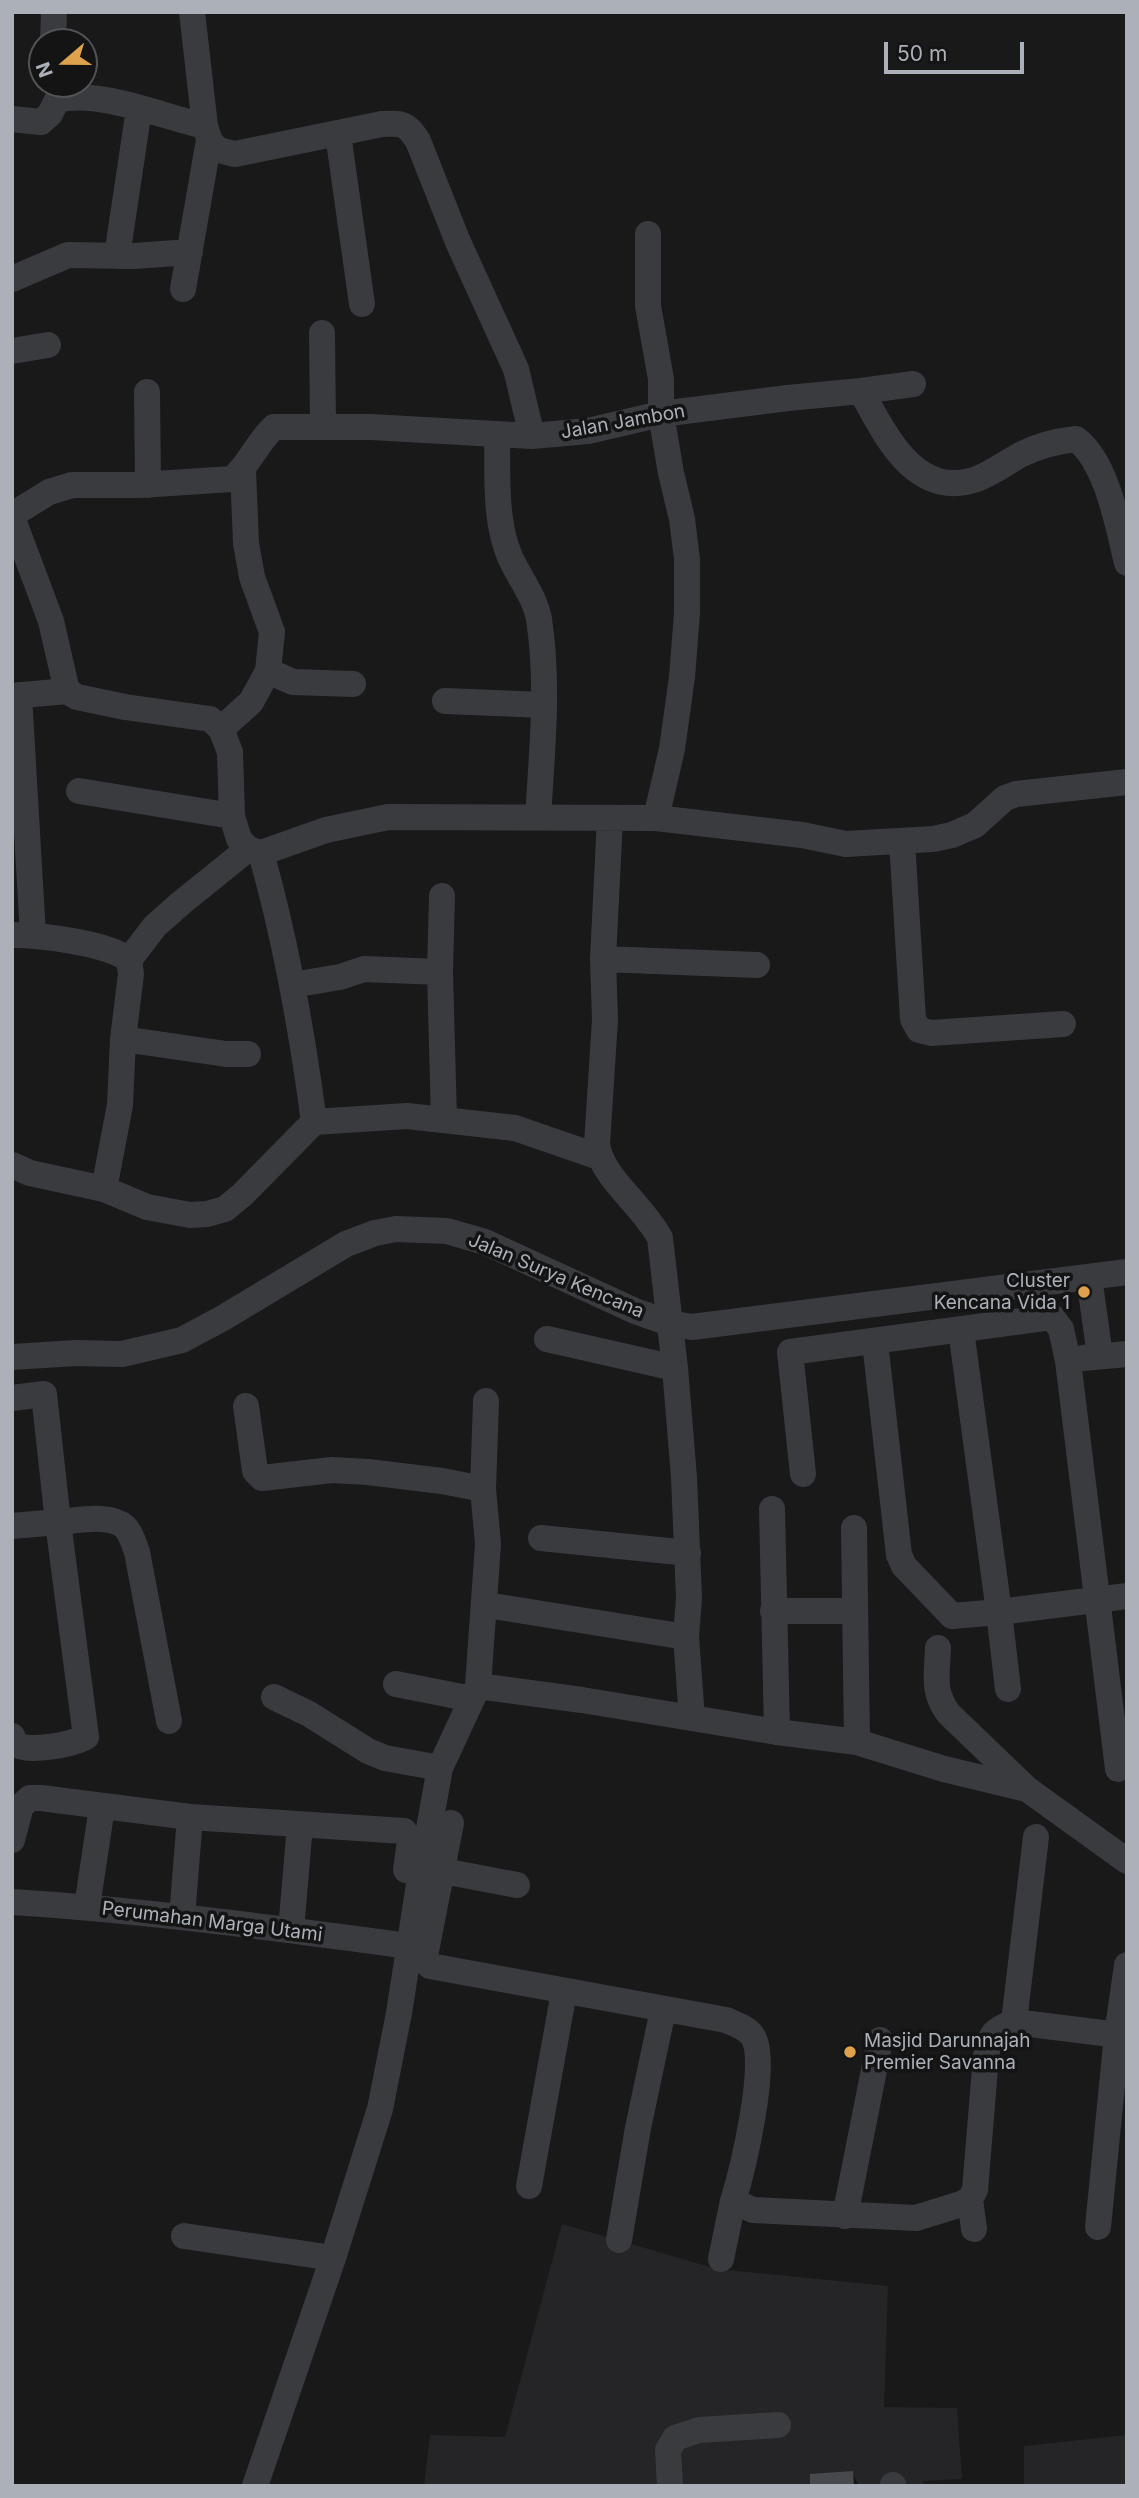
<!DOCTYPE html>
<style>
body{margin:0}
#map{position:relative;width:1139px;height:2498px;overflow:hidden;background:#19191a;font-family:Inter,sans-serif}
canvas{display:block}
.frame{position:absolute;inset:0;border:14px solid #acb1b9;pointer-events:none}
.north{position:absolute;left:28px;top:28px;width:70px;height:70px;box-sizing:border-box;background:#141415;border:2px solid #515357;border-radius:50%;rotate:250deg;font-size:19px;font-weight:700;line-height:28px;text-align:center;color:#acb1b9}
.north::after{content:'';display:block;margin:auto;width:24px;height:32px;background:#dea14c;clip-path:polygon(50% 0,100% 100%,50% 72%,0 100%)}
.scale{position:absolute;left:884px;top:42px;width:140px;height:32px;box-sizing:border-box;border:4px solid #acb1b9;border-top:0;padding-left:9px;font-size:21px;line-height:24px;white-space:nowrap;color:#acb1b9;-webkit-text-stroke:5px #141415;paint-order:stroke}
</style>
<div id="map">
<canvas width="1139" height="2498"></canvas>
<div class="frame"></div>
<div class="north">N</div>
<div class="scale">50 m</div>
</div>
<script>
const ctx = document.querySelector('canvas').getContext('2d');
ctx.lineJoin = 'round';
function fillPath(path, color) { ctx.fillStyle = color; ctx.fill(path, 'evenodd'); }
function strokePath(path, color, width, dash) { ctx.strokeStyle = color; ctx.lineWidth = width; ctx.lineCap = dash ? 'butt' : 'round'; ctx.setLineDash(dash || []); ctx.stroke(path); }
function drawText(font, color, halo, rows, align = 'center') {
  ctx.font = font + ' Inter,sans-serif'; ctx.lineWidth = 7; ctx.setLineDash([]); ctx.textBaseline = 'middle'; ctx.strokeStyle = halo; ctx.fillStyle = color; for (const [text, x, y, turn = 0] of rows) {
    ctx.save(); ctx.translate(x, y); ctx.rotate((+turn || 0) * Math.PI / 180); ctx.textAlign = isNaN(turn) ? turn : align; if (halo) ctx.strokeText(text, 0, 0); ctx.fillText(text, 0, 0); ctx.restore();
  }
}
const built = new Path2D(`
 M562,2224L717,2269L888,2286L884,2407L957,2408L962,2479L923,2481V2486H424L430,2435L505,2437Z
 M1127,2435V2486H1024V2446Z`);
const shadow = new Path2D(`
 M852,2473L859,2486H819Z`);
const building = new Path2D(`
 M853,2471L854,2486H810V2474Z`);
const minor = new Path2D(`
 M192,12L205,126C211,148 215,150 235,154L382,124C403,123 406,123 418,141L458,242L516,369L532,436
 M53,42L54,12
 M12,119L41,122L50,114L57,100C99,89 163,117 205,126
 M338,134L362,304
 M648,234V306L661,379V414L671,473L682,519L687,559V613L682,677L672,749L656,818
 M117,256L139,109
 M12,279L68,255L134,256L190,252
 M183,289L209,140
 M322,333L323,427
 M12,351L48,345
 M861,391L913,384
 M147,392L148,485
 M497,435C498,474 494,520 510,557C519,577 535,597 539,619C549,685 542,751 538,817
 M12,515L49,492L72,485H140L232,479C250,464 257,442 274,427H371L532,436L588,431L661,414L788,398L861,391C886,436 915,500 977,479C992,473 1006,463 1020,455C1037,446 1058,441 1076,439C1107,462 1118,526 1127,563
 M12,517L51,621L67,691L77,697L125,707L210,719L221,729L230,752L232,816L239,839L248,849L261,853L326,830L388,817L656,818L802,835L846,844L933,839L952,835L975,825L1005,798L1016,794L1127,782
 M268,671L293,682L353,684
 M19,695L33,935
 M12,696L67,691
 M445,701L544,705
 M221,729L251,702L268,671L272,632L252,577L246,543L243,470
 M79,791L232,816
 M610,819L603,959L605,1020L597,1144C601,1177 643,1205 660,1238L675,1368L684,1477L689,1598L686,1637L692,1718
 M902,841L913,1019L919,1030L931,1033L1063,1024
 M261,853C286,941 302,1031 314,1122
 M442,896L440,972L444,1120
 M12,935C40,935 108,943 129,960L131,974L123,1039L120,1105L104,1189
 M603,959L757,965
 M129,960L155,926L181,903L248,849
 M292,985L340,977L364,969L440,972
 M123,1039L226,1054H248
 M12,1165L30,1173L104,1189L147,1207L190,1215L207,1214L225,1209L242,1195L314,1122L407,1116L515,1128L599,1157
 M1089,1277L1100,1356
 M961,1330L999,1612L1127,1596
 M547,1339L675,1368
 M875,1342L899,1555L904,1566L952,1616L999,1612L1008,1689
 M12,1357L76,1353L122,1354L182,1340L223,1318L346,1244L375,1233L396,1229L447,1231L485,1242L635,1311L669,1323L692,1327L1127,1272
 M1083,1358L1127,1354
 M12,1398L44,1394L58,1522L12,1526
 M246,1406L255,1471L262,1478L332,1470L368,1472L442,1481L483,1489
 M803,1474L790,1352L1052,1317L1061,1329L1068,1361L1118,1769
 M772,1509L777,1732
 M854,1528L857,1742
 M541,1538L688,1553
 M499,1607L686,1637
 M773,1611H855
 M938,1648C937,1675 932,1692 949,1714L1026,1788
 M396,1684L472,1699
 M478,1686L582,1700L777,1732L857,1742L944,1769L1027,1789L1127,1861
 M274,1697L309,1714L368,1751L385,1758L440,1768
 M12,1736L16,1745C31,1752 71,1745 86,1737L58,1522C76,1521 110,1513 125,1527C131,1533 134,1544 137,1552L169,1721
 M451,1823L425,1956L426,1962L430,1966L726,2020C735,2024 748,2028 753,2037C769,2062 742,2172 733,2201L753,2210L916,2218L961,2204L970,2199L975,2190L986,2056C990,2034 993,2030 1014,2022L1127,2036
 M12,1840L21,1806L30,1798H41L190,1817L404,1831L410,1841L406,1870
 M443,1871L517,1885
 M12,1902C140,1910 267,1927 394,1944L410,1948
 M87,1907L102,1807
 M182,1917L190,1817
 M291,1930L300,1825
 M1014,2022L1036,1837
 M529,2186L564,1992
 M970,2199L974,2229
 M845,2216L880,2040
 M1098,2227L1117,2035L1127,1965
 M184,2236L333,2258
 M619,2240L638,2128L663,2010
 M721,2259L733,2201
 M255,2486L333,2258L380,2109L399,2013L420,1878L440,1768L478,1686L488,1544L483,1489L486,1401
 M670,2486L668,2450L675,2438L699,2430L778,2425
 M893,2486V2485`);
const markers = [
 [1084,1292,7,"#dea14c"],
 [850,2052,7,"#dea14c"]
];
const streetNames = [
 ["Jalan Jambon",623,422,-10],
 ["Jalan Surya Kencana",556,1276,23],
 ["Perumahan Marga Utami",212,1922,7]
];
const poiNames = [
 ["Cluster",1070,1281],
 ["Kencana Vida 1",1070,1303],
 ["Masjid Darunnajah",864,2041,"left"],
 ["Premier Savanna",864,2063,"left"]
];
fillPath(built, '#252527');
fillPath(shadow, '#0007');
fillPath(building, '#48494d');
strokePath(minor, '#3a3b3f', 26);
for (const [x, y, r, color] of markers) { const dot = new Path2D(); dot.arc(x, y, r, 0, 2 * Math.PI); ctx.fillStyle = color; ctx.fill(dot); strokePath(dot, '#141415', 2.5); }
drawText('19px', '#acb1b9', '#141415', streetNames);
drawText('19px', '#acb1b9', '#141415', poiNames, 'right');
</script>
